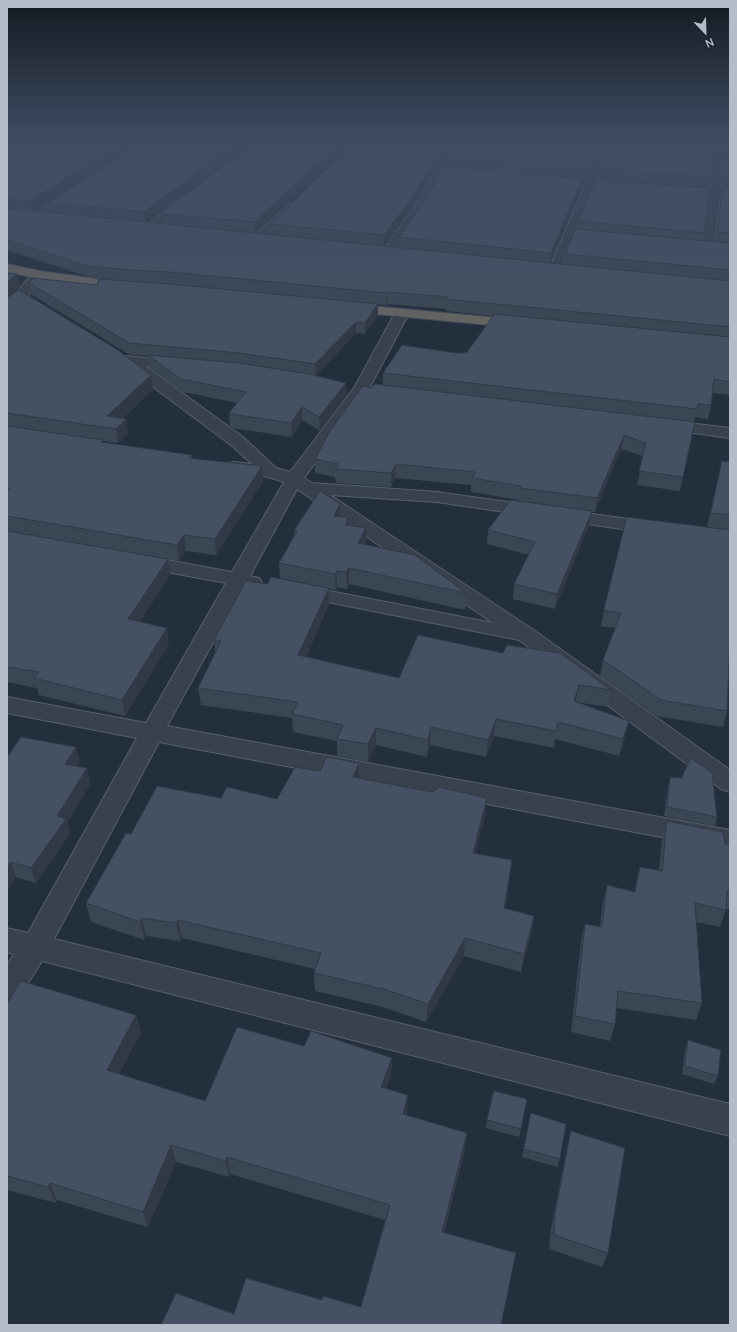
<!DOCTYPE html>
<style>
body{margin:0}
#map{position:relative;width:737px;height:1332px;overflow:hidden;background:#242f3e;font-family:Manrope,sans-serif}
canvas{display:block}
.frame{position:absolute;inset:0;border:8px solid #b4bcc9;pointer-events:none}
.north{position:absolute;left:685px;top:12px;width:40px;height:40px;-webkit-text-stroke:3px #1d2633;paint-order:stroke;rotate:157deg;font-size:11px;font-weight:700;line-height:16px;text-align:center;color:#b4bcc9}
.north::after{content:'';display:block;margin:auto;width:14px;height:18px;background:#b4bcc9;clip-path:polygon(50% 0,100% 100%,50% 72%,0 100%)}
</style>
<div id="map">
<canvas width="737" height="1332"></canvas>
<div class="frame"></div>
<div class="north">N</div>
</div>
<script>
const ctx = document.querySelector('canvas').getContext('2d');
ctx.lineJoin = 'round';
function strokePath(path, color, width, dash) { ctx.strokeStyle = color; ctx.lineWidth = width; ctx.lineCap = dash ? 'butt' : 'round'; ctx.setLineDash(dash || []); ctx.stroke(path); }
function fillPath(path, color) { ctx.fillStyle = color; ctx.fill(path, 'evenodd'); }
const minor = new Path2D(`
 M452,143H462L423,210L392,255H384L382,252L412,210Z
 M597,143H607L596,181L623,183L628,186L623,189L594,187L576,232L603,234L607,235L609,238L607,241L603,242L573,239L561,270L559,273H551L549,270L584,186L552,183L547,180L552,177L586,180Z
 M714,143H724L721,190L730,191V197L720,196L714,248L712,251H704L702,248L709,196L680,193L675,190L680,187L710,189Z
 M75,188L80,191L79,193L39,219H31L29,217L71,189Z
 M186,196L190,197L191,199L190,201L153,230H145L143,228L145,226L182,197Z
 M293,203L297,204L299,206L263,242H255L253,239L255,236L289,204Z
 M40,271L44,272L46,275L33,289L27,298L12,308L7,309V299C11,297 15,294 18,291C24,284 30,274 40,271Z
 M402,309L407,310L409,313L369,389L304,478L312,483L437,492L663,524L665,528L663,532L656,534L437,502L330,495L535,631L730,770V792L721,789L519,640L292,595L289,591L292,587L299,585L493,623L297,489L250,576L259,578L262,582L259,586L252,588L244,586L167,726L730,830V850L159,742L54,939L730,1104V1136L42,961L18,999L7,1003V965L14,954L7,952V928L28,933L137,738L7,713V697L146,723L226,583L140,567L133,565L130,561L133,557L140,555L232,572L284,482L268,477L228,471L225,467L228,463L234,462L252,464L231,445L121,363L119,360L121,357L126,356L183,362L185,365L183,368L178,369L145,366L243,437L276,468L290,472L354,388L395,313L397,310Z
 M663,420L730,428V438L657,428L655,425L657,422Z`);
const trunk = new Path2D(`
 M7,264L40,271L126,283L131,284L132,287L131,290L126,291L40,279L7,272Z
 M350,304L520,320L525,321L527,324L525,327L520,328L345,311L343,308L345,305Z`);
const wall = new Path2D(`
 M7,143H139L34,211L50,212L48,203L250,143L146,222L163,224L161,214L349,143L256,233L271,235V224L411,209L384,246L399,248V237L449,168V158L596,143L585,178H582L581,187L550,263L565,265L566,254L578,230L579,221L704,233L702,241L716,242L721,198L723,189L724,143H730V395L713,393L711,405L708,419L695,417L680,491L637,485L643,456L621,449L595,512H592L589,525L555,609L513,599L514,584L529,555L487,544L488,530L518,501L519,500L471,492V485L395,478L391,487L336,483L335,477L315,473V459L371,388L383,385V373L457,353H466L494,316L446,311V309L387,304L386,305L378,304V315L365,334L356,333L316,376L347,395L320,431L302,420L292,437L232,428L230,426L229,413L237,403L183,392L149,368L148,356L130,355L31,294L29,283L97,285L108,279L90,277L7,250Z
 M606,143H715H714L711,177L709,187L598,180L599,169Z
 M7,273L20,287L8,296L151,375L153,389L122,419H126L128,434L118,443L103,441L104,443L192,455V458L263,481L216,555L186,551L179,561L168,559L170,575L140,621L169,644L125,716L39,695L37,688L7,682Z
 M722,461L730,462V636L727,711L723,727L657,716L600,676L603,660L615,628L601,626L604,610L707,527Z
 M340,504V517L348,518V525L366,528V544L466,593L465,610L349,584L347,589L337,587L336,590L329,589V604L306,657L399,678L418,635L611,690L608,707L576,702L625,738L619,756L555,739L554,748L494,736L486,757L430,745L427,757L376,745L368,762L337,756V741L293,732L292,718L201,705L198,688L215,652L214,640L267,584L280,578L279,563L294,537V531Z
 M76,747L80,762L77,766L87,768L90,784L67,823L70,834L36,883L16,877L7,890V758Z
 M359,763V778L485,816L475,853L510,878L505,908L534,916L531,934L521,972L464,956L426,1022L383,1007L315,991L314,973L315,969L182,938L180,941L146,936L144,940L91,922L86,903L131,834L221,798L277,799L320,771Z
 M670,777L681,778L717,817L715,826L664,816L668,786Z
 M667,821L725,844L730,845V910L726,909L720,927L696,922L702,1003L696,1020L616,1008L615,1024L610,1041L571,1032L581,941L585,924L600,927L603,902L607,885L634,892L640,867L659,871L662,839Z
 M7,1004L136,1015L141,1032L119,1074L205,1101L304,1046L392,1058L391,1075L386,1089L407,1112V1115L465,1150L444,1233L501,1325L234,1314L322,1300L361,1307L385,1220L230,1174L229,1177L176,1162L148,1227L57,1200L56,1203L7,1190Z
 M688,1040L718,1076L714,1084L682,1074L685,1049Z
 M527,1099L519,1137L486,1128L487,1120Z
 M531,1113L560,1159L557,1167L522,1157Z
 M571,1131L608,1253L602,1267L549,1249L551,1229L567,1147Z`);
const shadedWall = new Path2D(`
 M123,143H139L33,211L30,201Z
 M237,143H250L146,222L144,212Z
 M339,143H349L255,233V222Z
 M447,143H452L411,209L384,246V235Z
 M594,143H596L585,178L586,168Z
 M582,178L581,187L550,263L551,253Z
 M17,274L20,287L7,298V282Z
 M387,292V304L386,305V293Z
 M378,304V315L365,334V323Z
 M356,322V333L316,376L315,364Z
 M151,375L153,389L112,428L107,416Z
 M346,383L347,395L320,431L319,417Z
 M302,407V420L292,437L291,423Z
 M126,419L128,434L118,443L116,429Z
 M624,435L621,449L595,512L597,498Z
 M396,464L395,478L391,487V473Z
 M262,466L263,481L216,555L215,539Z
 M340,504V521L334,516Z
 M592,511L589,525L555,609L557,594Z
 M348,518L349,534L346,525Z
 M366,528V545L358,543Z
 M184,535L186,551L179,561L177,545Z
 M168,559L170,575L131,635L128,619Z
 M349,568V584L347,589L346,572Z
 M337,571V587L336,590L335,574Z
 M329,588V604L299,672L298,655Z
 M167,628L169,644L125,716L122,700Z
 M579,685L576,702L574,701Z
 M496,719L494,736L486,757L488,740Z
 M629,721L625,738L619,756L623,739Z
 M431,727L430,745L427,757L428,740Z
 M376,728V745L368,762V744Z
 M76,747L80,762L69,779L65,764Z
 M359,763V781L353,777Z
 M87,768L90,784L67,823L70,834L36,883L31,868L57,816Z
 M487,798L485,816L471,871L473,853Z
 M512,860L510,878L501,926Z
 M11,862L16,877L7,890V867Z
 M534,916L531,934L521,972L524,954Z
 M142,918L146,936L144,940L140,922Z
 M178,920L182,938L180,941L176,923Z
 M465,938L464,956L426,1022L428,1004Z
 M136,1015L141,1032L112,1087L107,1070Z
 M392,1058L391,1075L381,1104V1087Z
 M408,1095L407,1112L402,1130L403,1114Z
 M467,1133L465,1150L440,1247L442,1232Z
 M171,1145L176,1162L148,1227L143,1212Z
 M227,1157L230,1174L229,1177L226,1161Z
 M50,1183L57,1200L56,1203L48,1187Z`);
const building = new Path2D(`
 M7,143H123L30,201L7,199Z
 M140,143H237L144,212L48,203Z
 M253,143H339L255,222L161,214Z
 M353,143H447L411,199L384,235L271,224Z
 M458,143H594L586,168L449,158Z
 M606,143H714L711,177L599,169Z
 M726,143H730V179L725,178Z
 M444,167L582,178L551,253L399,237L425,201Z
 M596,180L709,188L704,233L579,221Z
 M723,187L730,188V233L718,232Z
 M7,208L730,281V327L446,299L448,297L387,292L386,293L170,272L128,270L88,266L7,240Z
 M575,229L730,243V270L566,254Z
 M7,273L17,274L7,282Z
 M34,278L97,285L99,279L170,284L378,304L365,323L356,322L315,364L239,353L129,343L29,283Z
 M19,290L118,350L151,375L107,416L126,419L116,429L7,413V297L10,296Z
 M495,314L730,337V382L714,379L711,405L698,404L697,409L383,373L402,345L457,353H466Z
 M148,355L239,363L309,374L346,383L319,417L302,407L291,423L231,414L229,413L246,392L181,379Z
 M375,384L695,422L683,477L639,471L646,443L624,435L597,498L520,488L521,486L472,478L475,472L396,464L391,473L335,469L339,464L315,459L331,429L363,386L371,388Z
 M7,426L103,440L101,442L192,455L189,458L262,466L215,539L184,535L177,545L7,516V491L9,488H7Z
 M722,461L730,462V515L711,513Z
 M320,491L340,504L334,516L348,518L346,525L366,528L358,543L415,555L466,593L349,568L346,572L337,571L335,574L279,563L297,531H294Z
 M511,500L592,511L557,594L514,584L535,542L488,530Z
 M627,517L730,530V636L727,711L661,700L603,660L621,613L604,610Z
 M7,531L168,559L128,619L167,628L122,700L34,678L39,672L7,667Z
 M271,577L329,588L298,655L399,678L418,635L503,653L507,645L560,653L611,690L579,685L574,701L629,721L623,739L558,722L556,731L496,719L488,740L431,727L428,740L376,728L368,744L337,739L343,725L292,714L298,702L198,688L221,641L214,640L246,581L267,584Z
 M21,737L76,747L65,764L87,768L57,816L66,819L31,868L11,862L7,867V758Z
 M327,757L359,763L353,777L432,792L439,787L487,798L473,853L512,860L504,908L534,916L524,954L465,938L428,1004L383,989L314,973L321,953L178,920L176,923L142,918L140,922L86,903L126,833L131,834L157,786L221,798L227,787L277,799L295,767L320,771Z
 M691,758L712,773L717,817L667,807L670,777L681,778Z
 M667,821L723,832L725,844L730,845V891H727L726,910L695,903L702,1003L618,991L615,1024L575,1016L585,924L602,927L607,885L635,892L640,867L662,871Z
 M21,981L136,1015L107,1070L205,1101L237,1027L304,1046L311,1031L392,1058L381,1087L408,1095L403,1114L467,1133L442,1232L516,1253L501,1325H161L176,1293L234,1314L246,1278L322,1300L323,1296L361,1307L390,1205L227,1157L226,1161L171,1145L143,1212L50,1183L48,1187L7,1176V1004Z
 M688,1040L721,1050L718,1076L685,1066Z
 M494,1091L527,1099L521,1129L487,1120Z
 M531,1113L566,1124L560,1159L524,1149Z
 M571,1131L625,1148L608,1253L554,1235L555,1214Z`);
strokePath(minor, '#565f6c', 2);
strokePath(trunk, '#434c59', 2);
fillPath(minor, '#38414e');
fillPath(trunk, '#656462');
fillPath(wall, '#3b4654');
fillPath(shadedWall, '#303945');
fillPath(building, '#455162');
strokePath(building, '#303945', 1);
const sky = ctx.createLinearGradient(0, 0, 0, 329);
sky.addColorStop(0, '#141a22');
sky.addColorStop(0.43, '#3f4d63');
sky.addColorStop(1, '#3f4d6300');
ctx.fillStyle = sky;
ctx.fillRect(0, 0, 737, 329);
</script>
